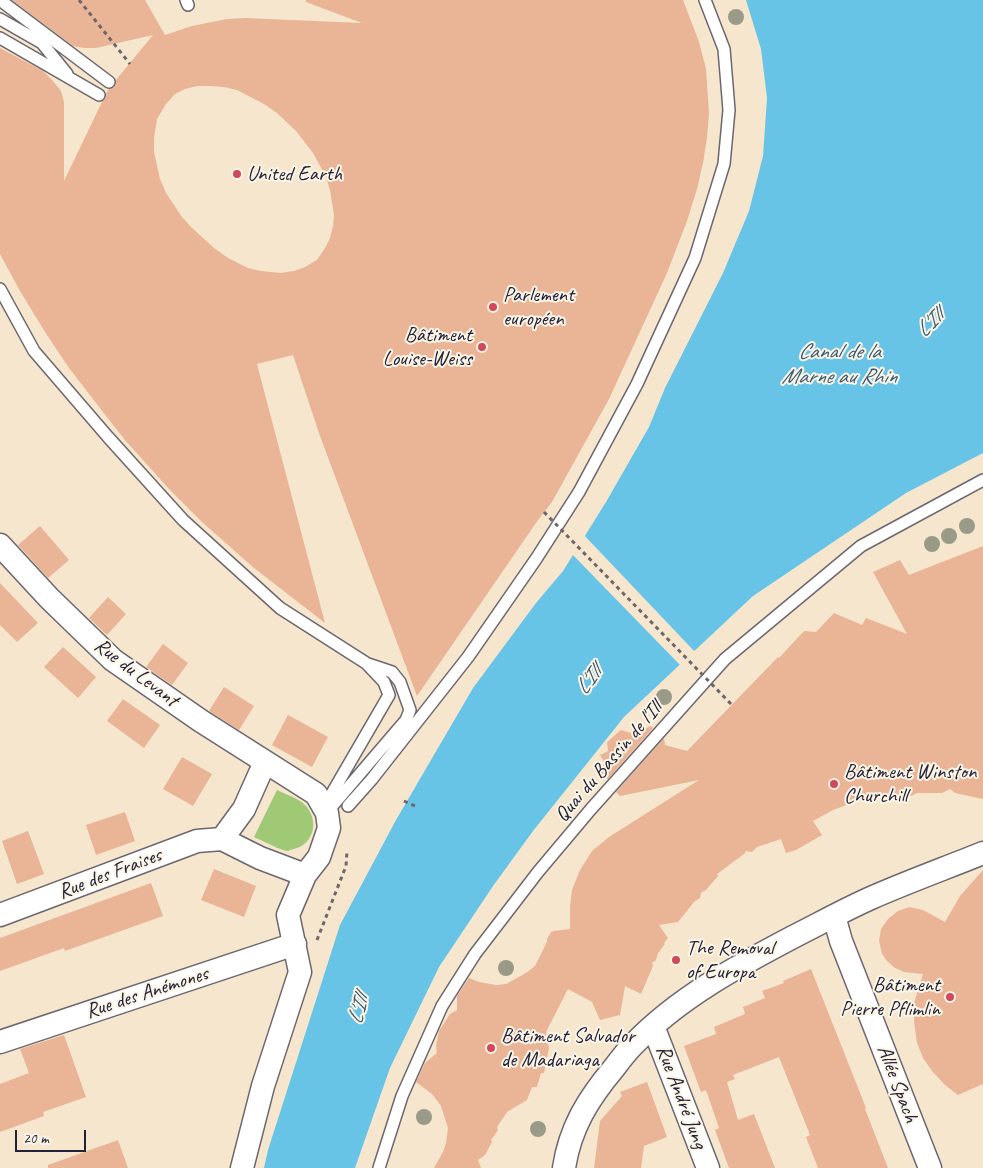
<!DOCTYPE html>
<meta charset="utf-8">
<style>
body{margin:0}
#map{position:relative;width:983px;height:1168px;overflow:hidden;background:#f6e6cd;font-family:Caveat,sans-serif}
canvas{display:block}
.scale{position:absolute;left:15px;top:1130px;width:71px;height:22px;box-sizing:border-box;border:2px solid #22223b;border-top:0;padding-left:6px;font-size:15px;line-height:18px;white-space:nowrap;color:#22223b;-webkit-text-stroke:4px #fcf5e5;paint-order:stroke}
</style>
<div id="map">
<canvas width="983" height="1168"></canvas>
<div class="scale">20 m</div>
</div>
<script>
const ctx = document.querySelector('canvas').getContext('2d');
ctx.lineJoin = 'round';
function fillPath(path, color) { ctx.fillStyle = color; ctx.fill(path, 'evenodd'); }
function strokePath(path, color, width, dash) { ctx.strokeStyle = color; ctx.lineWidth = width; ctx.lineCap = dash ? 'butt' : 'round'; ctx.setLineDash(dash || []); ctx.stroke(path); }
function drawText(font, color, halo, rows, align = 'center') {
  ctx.font = font + ' Caveat,sans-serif'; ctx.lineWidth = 4; ctx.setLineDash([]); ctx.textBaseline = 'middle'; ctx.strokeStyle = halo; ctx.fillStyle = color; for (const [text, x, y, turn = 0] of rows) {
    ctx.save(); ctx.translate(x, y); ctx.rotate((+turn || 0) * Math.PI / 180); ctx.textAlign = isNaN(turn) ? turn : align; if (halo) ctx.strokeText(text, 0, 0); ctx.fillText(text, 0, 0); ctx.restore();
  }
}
const green = new Path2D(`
 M277,790C285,794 300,799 305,805C319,819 315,844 294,849C292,849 289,851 287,851C280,850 261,840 254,837Z`);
const water = new Path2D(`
 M746,0H983V453L906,493L753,596L624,717L533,831L493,886L439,967L390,1068L355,1168H264L268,1150L340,925L396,820L473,688L536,603L563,571L606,502L649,427L665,388L723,273L749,211L763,156L767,98L761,49Z`);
const pier = new Path2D(`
 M583,534L696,653L681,666L571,553Z`);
const building = new Path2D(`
 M12,0H145L165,35L192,26L227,19L245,18L362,23L306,2V0H683L699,42L706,69L709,113L707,138L703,163L697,189L687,221L667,273L609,399L552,502L538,520L417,696L320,436L293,355L257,364L325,623L254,568L202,522L169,489L125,440L103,412L69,368L45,332L20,291L0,254V48L43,71L53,81L61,91L64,102V181L102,102L106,98V94L109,89L115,87L116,83V80L153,35L96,48H84L73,46ZM197,86H210L224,87L237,90L264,104L277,113L296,131L313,153L326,177L330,190L334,215L333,226L330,238L325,248L317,260L305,267L294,271L281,273L261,271L248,268L228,258L214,248L191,227L182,217L166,193L160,179L154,152V138L157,119L166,104L175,94L185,89Z
 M40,526L69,560L48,578L18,545Z
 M983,546V799L955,793L950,789L942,793H917L911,796H883L881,792L833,810L813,821L822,835L796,850L786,853L781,839L757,847L752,852L746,851L744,854L717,874L718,876L706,890L701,893L700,898L694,902L678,922L659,925L668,938L664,943L665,944L658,953L656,960L652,963L653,966L641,994L625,986L620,1015L600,1020L592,1002L568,989L546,1032L549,1048L544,1073H541L537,1087H532L527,1100L507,1112L497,1127L498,1130L491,1140L492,1142L485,1155L478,1160L481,1168H434L443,1152L446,1143L448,1128L441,1106L432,1094L416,1082L425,1063L437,1053L436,1046L439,1031L450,1014L457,1010V996L469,978L479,982L496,985L506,984L526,973L535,966L547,942V939L551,932L554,931L570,929V906L572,890L580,870L592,851L609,837L699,780L620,796L616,792L664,738L665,745L687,751L778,657L779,658L804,631L816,632L834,613L862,625L866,618L907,634L873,572L900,560L909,575Z
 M0,583L38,623L17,642L0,625Z
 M108,597L126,614L107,635L89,618Z
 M163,644L188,663L172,685L146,667Z
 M63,647L96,677L78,698L44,667Z
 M224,687L254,706L239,730L209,711Z
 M123,699L160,725L144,748L107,721Z
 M288,715L328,737L312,767L272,745Z
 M633,726L647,728L651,726L653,728L608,779L599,771L605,763L600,755L608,751L607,742L621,730L631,733Z
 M182,757L212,774L193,806L163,789Z
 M125,812L135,841L96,855L86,825Z
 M28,831L44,874L17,884L2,841Z
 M214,869L256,886L244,917L201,900Z
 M983,870V1084L958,1095L945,1085L932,1071L923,1058L917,1043L914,1022V1003L923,974L904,972L895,968L887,961L882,954L879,941L881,929L888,919L898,911L909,907L923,910L945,922L960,896Z
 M151,883L163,916L65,951L64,948L0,971V938Z
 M811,969L866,1108L865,1109L888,1168H818L806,1137L810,1135L779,1057L733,1075L735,1079L727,1082L738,1120L754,1114L775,1168H729L715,1130L719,1128L706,1090L701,1092L684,1046L716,1034L714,1027L745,1014L743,1007L765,998L762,991L784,983L783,981Z
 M64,1035L86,1097L43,1112L44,1116L0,1132V1084L29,1073L20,1049Z
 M647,1082L667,1137L644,1146L641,1168H594L600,1121L622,1096L620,1092Z
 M118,1140L128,1168H48V1165Z`);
const path = new Path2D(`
 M79,0L130,64
 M404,801L415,806
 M317,940L346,866L347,851`);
const service = new Path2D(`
 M0,0L109,82
 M186,0L188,5
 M0,19L42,43L67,74
 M0,38L99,95
 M0,289L34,351L108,437L183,520L280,608L366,663L384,682L389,695L324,807
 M348,806L372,779L468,657L536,559L579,492L637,384L695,258L724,164L729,110L724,49L705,0
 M328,811L406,720L410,710L400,682L392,672L368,664
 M379,1168L402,1096L442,1006L475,954L538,872L591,809L725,659L861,546L983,480`);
const minor = new Path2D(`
 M0,545L49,598L113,660L201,721L316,794L327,813L329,828L319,857L305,875L288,915L300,972L263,1086L242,1168
 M265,762L244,809L222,839L260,858L305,875
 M0,915L197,841L222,839
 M834,916L841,941L930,1168
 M653,1026L708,1168
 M0,1042L295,944
 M564,1168C570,1128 588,1099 614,1068C620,1060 626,1052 633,1045C678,998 736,967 793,937C819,924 844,910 871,898C907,882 946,868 983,853`);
const pathBridge = new Path2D(`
 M544,512L732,705`);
const trees = [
 [736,17],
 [967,526],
 [949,536],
 [932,544],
 [664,697],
 [506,968],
 [424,1117],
 [538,1129]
];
const markers = [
 [237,174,5,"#d1495b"],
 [493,307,5,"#d1495b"],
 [482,347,5,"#d1495b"],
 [834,784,5,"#d1495b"],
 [676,960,5,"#d1495b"],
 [950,997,5,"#d1495b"],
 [491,1048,5,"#d1495b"]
];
const poiNames = [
 ["United Earth",247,174],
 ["Parlement",503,295],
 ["européen",503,319],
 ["Bâtiment",472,335,"right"],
 ["Louise-Weiss",472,359,"right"],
 ["Bâtiment Winston",844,772],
 ["Churchill",844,796],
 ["The Removal",686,948],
 ["of Europa",686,972],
 ["Bâtiment",940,985,"right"],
 ["Pierre Pflimlin",940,1009,"right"],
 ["Bâtiment Salvador",501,1036],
 ["de Madariaga",501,1060]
];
const streetNames = [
 ["Rue du Levant",136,673,37],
 ["Quai du Bassin de l'Ill",609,762,-49],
 ["Rue des Fraises",110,874,-21],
 ["Rue des Anémones",147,993,-18],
 ["Allée Spach",897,1084,69],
 ["Rue André Jung",681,1097,69]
];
const waterNames = [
 ["L'Ill",930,324,-44],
 ["Canal de la",839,352],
 ["Marne au Rhin",839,377],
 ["L'Ill",589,681,-52],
 ["L'Ill",359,1010,-75]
];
fillPath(green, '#9fc975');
fillPath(water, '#68c4e6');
fillPath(pier, '#f6e6cd');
fillPath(building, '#eab496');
strokePath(service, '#6c676e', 14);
strokePath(minor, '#6c676e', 25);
strokePath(path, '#6c676e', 3, [4, 4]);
strokePath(service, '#fff', 11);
strokePath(minor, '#fff', 22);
strokePath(pathBridge, '#6c676e', 3, [4, 4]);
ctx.fillStyle = '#9a9a88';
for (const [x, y] of trees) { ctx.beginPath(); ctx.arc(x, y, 8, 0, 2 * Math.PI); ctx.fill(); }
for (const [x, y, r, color] of markers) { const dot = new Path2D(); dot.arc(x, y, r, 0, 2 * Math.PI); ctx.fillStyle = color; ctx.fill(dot); strokePath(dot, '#fcf5e5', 2); }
drawText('21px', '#22223b', '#fcf5e5', poiNames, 'left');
drawText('21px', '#22223b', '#fcf5e5', streetNames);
drawText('italic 22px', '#3a5b77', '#fcf5e5', waterNames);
</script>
